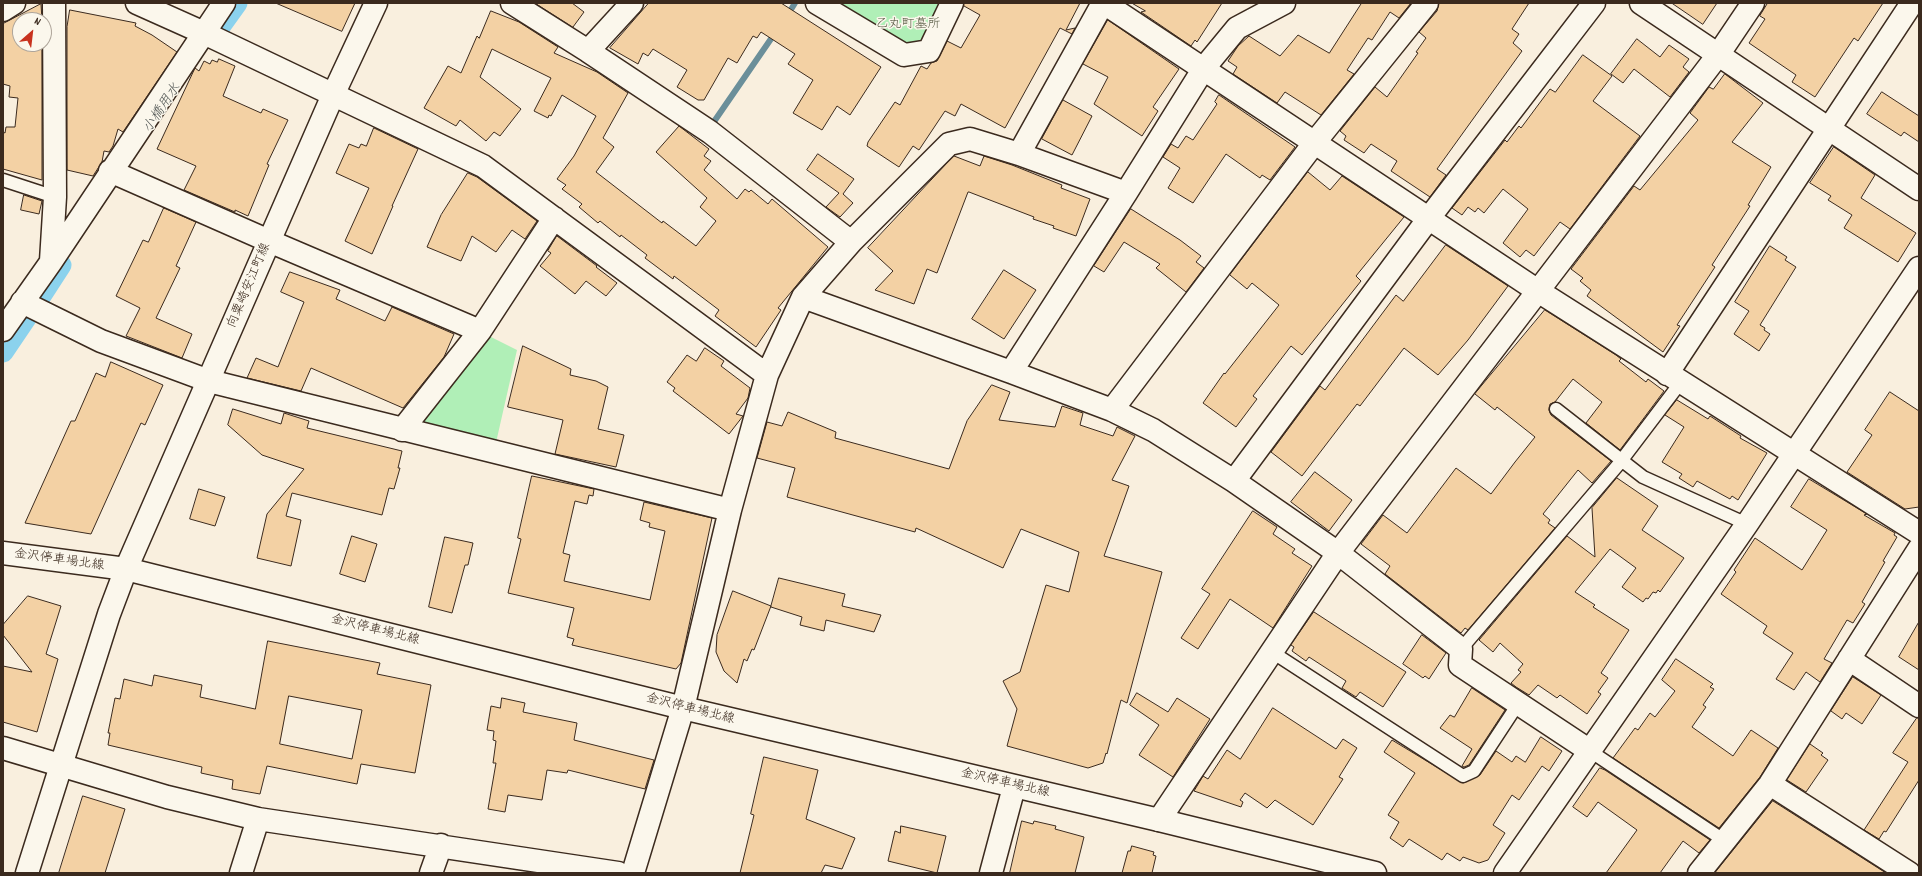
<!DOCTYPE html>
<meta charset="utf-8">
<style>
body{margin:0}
#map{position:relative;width:1922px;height:876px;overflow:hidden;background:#f9efde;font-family:Dekko,sans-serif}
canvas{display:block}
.frame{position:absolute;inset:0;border:4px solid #3b2a1e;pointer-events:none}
.north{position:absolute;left:12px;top:12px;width:40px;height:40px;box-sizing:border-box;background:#fbf7ec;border:1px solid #aea59a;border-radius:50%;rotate:28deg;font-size:11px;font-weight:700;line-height:16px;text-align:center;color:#3b2a1e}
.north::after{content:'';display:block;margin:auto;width:14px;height:18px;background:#c8321e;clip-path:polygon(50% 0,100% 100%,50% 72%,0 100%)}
</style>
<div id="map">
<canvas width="1922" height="876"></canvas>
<div class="frame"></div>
<div class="north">N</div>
</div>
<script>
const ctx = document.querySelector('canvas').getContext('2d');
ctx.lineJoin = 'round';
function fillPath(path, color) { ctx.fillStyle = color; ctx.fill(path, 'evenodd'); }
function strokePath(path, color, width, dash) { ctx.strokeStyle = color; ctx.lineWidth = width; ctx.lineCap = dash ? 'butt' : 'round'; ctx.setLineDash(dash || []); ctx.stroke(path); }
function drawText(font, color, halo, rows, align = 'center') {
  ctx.font = font + ' Dekko,"Klee One",sans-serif'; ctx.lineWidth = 3; ctx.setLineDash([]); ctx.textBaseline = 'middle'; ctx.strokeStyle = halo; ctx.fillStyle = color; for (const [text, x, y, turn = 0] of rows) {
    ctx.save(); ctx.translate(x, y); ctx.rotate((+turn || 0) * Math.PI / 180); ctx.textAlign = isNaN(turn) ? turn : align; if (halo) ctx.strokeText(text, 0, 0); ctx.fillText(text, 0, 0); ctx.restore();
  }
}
const green = new Path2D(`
 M836,3H946L923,45L905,49Z
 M485,334L517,350L495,447L411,426Z`);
const stream = new Path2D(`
 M787,16L795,3
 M711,126L775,33`);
const canal = new Path2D(`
 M219,28L237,3
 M37,302L61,265
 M3,352L26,318`);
const building = new Path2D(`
 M276,3H355L342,31Z
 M535,3H572L584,12L573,27Z
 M649,3H781L881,67L850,115L837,106L822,130L793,113L813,80L788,64L795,54L761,32L757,38L753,36L737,63L728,58L704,100H698L677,87L687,70L653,49L648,56L643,53L638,64L610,48Z
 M964,3H1080L1066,30L1075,28L1072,34L1060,28L1005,128L961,104L955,116L945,111L919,150L913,146L899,167L867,146L868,142L895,102L900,105L921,66L927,69L931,63L937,61L947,41L961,48L980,15L964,6Z
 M1132,3H1222L1197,42L1195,40L1191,46L1141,12L1145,11Z
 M1362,3H1411L1399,18L1390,12L1372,40L1368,38L1347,70L1354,74L1321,115L1285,92L1277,103L1233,74L1237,67L1228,61L1238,46L1249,36L1280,56L1298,35L1329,53Z
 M1439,3H1529L1512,29L1519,34L1513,43L1522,51L1437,169L1446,175L1430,197L1391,171L1397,161L1371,144L1364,153L1344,140L1346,136L1340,131L1375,87L1387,97L1418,53L1416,52L1426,38L1419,32L1437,11Z
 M1672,3H1717L1703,24Z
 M1768,3H1883L1858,41L1854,38L1815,97L1792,82L1796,75L1749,43L1765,19L1760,16Z
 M41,4L42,20H20V44H42V180L3,169V132L5,133L6,127H15L18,98L9,97L10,86L3,84V24Z
 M70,10L136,23L135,26L152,35L177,52L123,132L118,129L113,146L109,152L104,151L102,162L93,176L67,170V27Z
 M491,11L519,22L558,47L554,53L597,72L628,93L603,138L614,147L596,172L662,223L663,221L696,246L716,221L700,207L707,198L656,152L679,126L709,149L704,156L711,161L704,170L737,199L745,189L749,192L751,190L768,204L772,199L828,247L778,308L781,310L756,347L715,316L719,310L674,276L673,279L645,258L647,255L621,235L620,237L600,221L598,223L579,207L582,204L562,189L566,185L557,179L574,156L596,116L562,95L551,116L549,115L548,118L534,111L551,78L492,49L480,77L521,109L500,136L494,132L486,141L460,120L456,126L424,108L448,66L461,73L477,36L479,38Z
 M1108,20L1179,69L1153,107L1158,111L1142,136L1094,104L1108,77L1083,64Z
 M1637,39L1660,57L1669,45L1689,59L1683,67L1689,72L1670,97L1634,69L1623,83L1611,74Z
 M1583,55L1612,76L1593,101L1640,136L1570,229L1560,222L1534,256L1526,250L1520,257L1503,243L1528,209L1503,189L1484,213L1478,208L1475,212L1468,207L1462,215L1452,208L1505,140L1507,142L1519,126L1521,128L1550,89L1555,92Z
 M219,59L235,66L223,96L261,113L263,109L288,120L267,164L269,165L248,216L235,210V212L184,190L196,166L157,149L195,68L199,71L204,61L210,64L212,60L217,62Z
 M1725,74L1763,103L1732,142L1771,167L1748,205L1750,206L1712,265L1715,267L1677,325L1680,326L1663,352L1587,296L1591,290L1580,281L1583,278L1571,269L1634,186L1640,190L1698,120L1690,113L1709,87L1713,89Z
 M1882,92L1919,116V142L1904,132L1901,136L1867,114Z
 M1219,95L1295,147L1270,180L1262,175L1260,178L1226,154L1193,203L1168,188L1180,168L1163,157L1171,144L1178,148L1186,136L1193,140L1217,104L1215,102Z
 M1063,100L1092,116L1072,155L1042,139Z
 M374,128L418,149L392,206H393L372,254L345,241L369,188L336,173L349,144L359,148L361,144L366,146Z
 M1834,147L1875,175L1861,198L1916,233L1898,262L1844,228L1852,215L1828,200L1831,196L1810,183Z
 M818,154L854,179L843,194L853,203L840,217L826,207L839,193L807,170Z
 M954,156L980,166L984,156L1012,165L1062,185L1061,188L1090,199L1076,236L1053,228L1054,226L1033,219L1034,217L969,192H968L937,273L927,269L914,304L875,290L893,271L868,248Z
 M1308,172L1330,190L1342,176L1404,217L1356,276L1361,281L1302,355L1291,346L1253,396L1257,399L1236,427L1203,403L1224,373L1225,374L1279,305L1252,283L1247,289L1230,275Z
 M468,173L477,177L537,221L525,239L512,230L496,252L472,236L461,261L427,247L441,215Z
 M24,195L42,201L39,214L21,210Z
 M164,208L196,222L176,266L180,268L156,318L192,334L182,358L126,336L140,308L116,296L143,240L148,242Z
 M1131,209L1180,240L1201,256L1196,262L1204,268L1186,292L1156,268L1160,264L1124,242L1104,272L1094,266Z
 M557,236L597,266L596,267L617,283L606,296L586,281L575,294L540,266L551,253L548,251Z
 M1446,245L1508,286L1468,340L1438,375L1404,348L1360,406L1357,404L1302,476L1271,452L1320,386L1325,390L1396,295L1403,301Z
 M1770,246L1787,257L1785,260L1796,267L1760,325L1765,328L1764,330L1770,334L1759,351L1734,334L1749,311L1735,302Z
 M1004,270L1036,290L1004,339L972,319Z
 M290,272L340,290L336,299L385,321L392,307L454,334L444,357L403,408L311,368L301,391L247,378L256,358L278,367L304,302L281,292Z
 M1545,310L1616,355L1621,359L1619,361L1646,382L1648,379L1664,391L1620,450L1586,423L1602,402L1573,379L1555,402L1550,404L1549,410L1551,415L1611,461L1592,483L1578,470L1543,514L1550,520L1548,523L1555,528L1468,630L1465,628L1461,633L1385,574L1390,566L1361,544L1383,515L1407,533L1456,468L1491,494L1515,462L1535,437L1497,407L1495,410L1475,394Z
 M523,346L571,369L570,375L596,381L608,387L598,429L624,435L616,467L555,454L563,420L508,407Z
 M705,348L724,361L721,366L750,388L748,398L736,414L743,416L729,434L673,391L675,388L667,382L687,355L696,361Z
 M111,362L163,385L145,425L141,423L91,534L25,523L71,421H75L96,373L105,377Z
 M992,385L1010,392L999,420L1055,427L1062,406L1083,413L1080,425L1113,436L1117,427L1135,436L1112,480L1129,486L1104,556L1162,572L1127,703L1121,700L1107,754L1106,753L1103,763L1088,768L1007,746L1017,709L1003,681L1020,672L1046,585L1069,592L1079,552L1021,529L1003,568L916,528L915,532L787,497L795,468L757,458L767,422L782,426L788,412L836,432L835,438L949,469L967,421Z
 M1890,392L1919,411V507L1905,509L1847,472L1872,435L1865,430Z
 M1677,400L1708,419L1710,416L1741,436L1740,438L1767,453L1738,500L1732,496L1730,499L1697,481L1693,487L1679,478L1682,474L1662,462L1684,427L1665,415Z
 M233,409L281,424L284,413L309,421L307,428L402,451L398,468H400L394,489L389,488L382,515L292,493L286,516L301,520L291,566L257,558L267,514L304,469L262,455L228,425Z
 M1315,472L1352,500L1329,531L1291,502Z
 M532,476L594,489L593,496L589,495L587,504L575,501L563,553L570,555L564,581L650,600L665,531L649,527L650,523L640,520L644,502L712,518L681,663L676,669L572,645L574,639L567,637L574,608L508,593L521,539L518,538Z
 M1617,478L1658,506L1642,530L1684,558L1660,592L1658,590L1656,593L1653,592L1648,599L1646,598L1643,602L1622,587L1636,568L1610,549L1575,592L1595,605L1593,607L1629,630L1601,673L1608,678L1598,692L1601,694L1587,714L1560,695L1557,698L1538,685L1529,695L1516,687L1511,683L1521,672L1518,670L1523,664L1500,643L1493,652L1479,640L1567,536L1595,557L1592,508Z
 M1809,479L1867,514L1864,515L1895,533L1894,535L1897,537L1883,561L1885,562L1862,602L1865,604L1853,623L1847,620L1824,659L1832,663L1820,682L1806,672L1794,690L1776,679L1793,653L1763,633L1767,626L1721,594L1736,572L1734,570L1755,538L1802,570L1827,530L1791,507Z
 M199,489L225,497L215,526L190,519Z
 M1253,511L1277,527L1273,534L1295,549L1292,553L1312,566L1273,628L1230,599L1198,649L1181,638L1210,594L1202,589Z
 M352,536L377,544L365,582L340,574Z
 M445,537L473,543L468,565H465L452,613L429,607Z
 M779,578L845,594L842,606L881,615L874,632L826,620L824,631L800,625L802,617L771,607Z
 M733,591L771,606L754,650L752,649L747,661L744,659L737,683L724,671L716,652L717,635Z
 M28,596L61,606L46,654L58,659L37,732L3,722V666L32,672L3,635V625Z
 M1314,612L1406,672L1383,707L1360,692L1356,697L1342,688L1346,681L1309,657L1306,661L1292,651L1294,647L1291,645Z
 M1919,622V670L1899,657Z
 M1422,635L1446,653L1429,679L1425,676L1423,678L1403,664Z
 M268,641L380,663L377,674L431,685L415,773L361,764L357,784L267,766L260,794L232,789L233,780L201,773L202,767L108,745L110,733H108L115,698L120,699L124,679L152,686L154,675L202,685L200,697L255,709ZM289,696L362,710L352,759L280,744Z
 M1676,659L1713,684L1710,687L1714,689L1703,705L1706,707L1692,727L1733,756L1751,730L1778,748L1760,777L1719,828L1613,758L1635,728L1638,730L1650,713L1655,717L1675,691L1662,680Z
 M1853,677L1881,695L1862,724L1846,713L1842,719L1831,711Z
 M1472,688L1505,710L1469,765L1464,767L1462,766L1472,749L1440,728L1450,715L1454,717Z
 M1137,693L1168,712L1177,698L1210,719L1173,777L1139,755L1159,725L1130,705Z
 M502,698L525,703L523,712L577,723L574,740L654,760L645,789L568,770L567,773L547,770L542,800L508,795L505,812L488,809L496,763H493L496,741L493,740L494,731L487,730L491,706L500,708Z
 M1273,708L1336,749L1343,739L1357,748L1339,777L1343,779L1313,825L1275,800L1267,808L1245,793L1240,800L1243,802L1241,807L1194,791L1203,776L1208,779L1227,750L1240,759Z
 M1917,718H1919V780L1886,832L1884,831L1879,839L1864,830L1908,762L1893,753Z
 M1541,737L1562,751L1549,771L1542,766L1519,800L1512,795L1493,825L1505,833L1488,860L1479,863L1463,857L1460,861L1447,853L1442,860L1409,839L1403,847L1390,838L1399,822L1388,815L1415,773L1384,752L1392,740L1463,783L1480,775L1496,751L1512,762L1516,756L1525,762Z
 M1810,744L1823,753L1821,755L1828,760L1806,792L1787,780Z
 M764,757L818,770L806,819L855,838L842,869L825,865L821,873H740L754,815L751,814Z
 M1600,768L1605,770L1710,840L1699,853L1683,841L1660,873H1606L1637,830L1598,802L1587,817L1573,807Z
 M83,796L125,809L105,873H59Z
 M1773,801L1886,873H1715Z
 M1022,821L1033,824L1034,821L1056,826L1055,829L1084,837L1075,873H1010Z
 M901,826L946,836L937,873L888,861L895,831L900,833Z
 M1132,846L1154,852L1153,855L1156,856L1152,873H1122L1128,851H1130Z`);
const service = new Path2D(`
 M3,180L55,197
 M1556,409L1643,477L1747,524
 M1461,649L1618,465L1681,382
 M1272,652L1463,776L1474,771L1518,704
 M1590,751L1725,841`);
const minor = new Path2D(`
 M137,3L204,33L483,166L767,375
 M512,3L588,51L710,132L851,242L803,297L767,375L730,510L683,708L633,873
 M817,3L904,55L929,51L952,3
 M1104,3L1538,291L1919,533
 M1641,3L1919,189
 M3,10L14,3
 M588,51L632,3
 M1019,154L1103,3
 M110,171L269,241L480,331L402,430
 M851,242L949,144L970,139L1019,154L1126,193
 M51,261L55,197L54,3
 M803,297L1011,372L1112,410L1153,430L1234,481L1338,553L1461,649L1460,665L1590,751
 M22,302L101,341L209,381L730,510
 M3,330L51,262L224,3
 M480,331L554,218
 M1011,372L1126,193L1204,68L1237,28L1284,3
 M1667,374L1912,3
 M1112,410L1315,142L1427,3
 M1234,481L1429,218L1594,3
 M1849,659L1919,706
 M3,748L167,797L258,819L618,873
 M1770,784L1909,873
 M1159,820L1338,553L1718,55L1753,3
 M241,873L258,819
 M431,873L441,845
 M991,873L1014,787
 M1699,873L1770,784L1919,549`);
const tertiary = new Path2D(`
 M27,873L109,614L126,569
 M1505,873L1747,524L1919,268`);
const secondary = new Path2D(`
 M3,553L126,569L683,708L1159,820L1375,873
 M126,569L333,95L376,3`);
const parkNames = [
 ["乙丸町墓所",908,25]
];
const streetNames = [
 ["向粟崎安江町線",250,286,-67],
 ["金沢停車場北線",59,561,8],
 ["金沢停車場北線",375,631,14],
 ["金沢停車場北線",690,710,14],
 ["金沢停車場北線",1005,784,13]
];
const waterNames = [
 ["小橋用水",163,109,-56]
];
fillPath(green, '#b0efb7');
strokePath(stream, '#6b8f9a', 6);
strokePath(canal, '#8bd2ed', 21);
fillPath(building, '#f3d1a4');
strokePath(building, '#3b2a1e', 1);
strokePath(service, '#3b2a1e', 15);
strokePath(minor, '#3b2a1e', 25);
strokePath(tertiary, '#3b2a1e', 25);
strokePath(secondary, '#3b2a1e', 25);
strokePath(service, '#fbf7ec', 12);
strokePath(minor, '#fbf7ec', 22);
strokePath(tertiary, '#fbf7ec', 22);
strokePath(secondary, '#fbf7ec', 22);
drawText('13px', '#585b44', '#fbf7ec', parkNames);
drawText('13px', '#3b2a1e', '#fbf7ec', streetNames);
drawText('italic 14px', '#4f5452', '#fbf7ec', waterNames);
</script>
